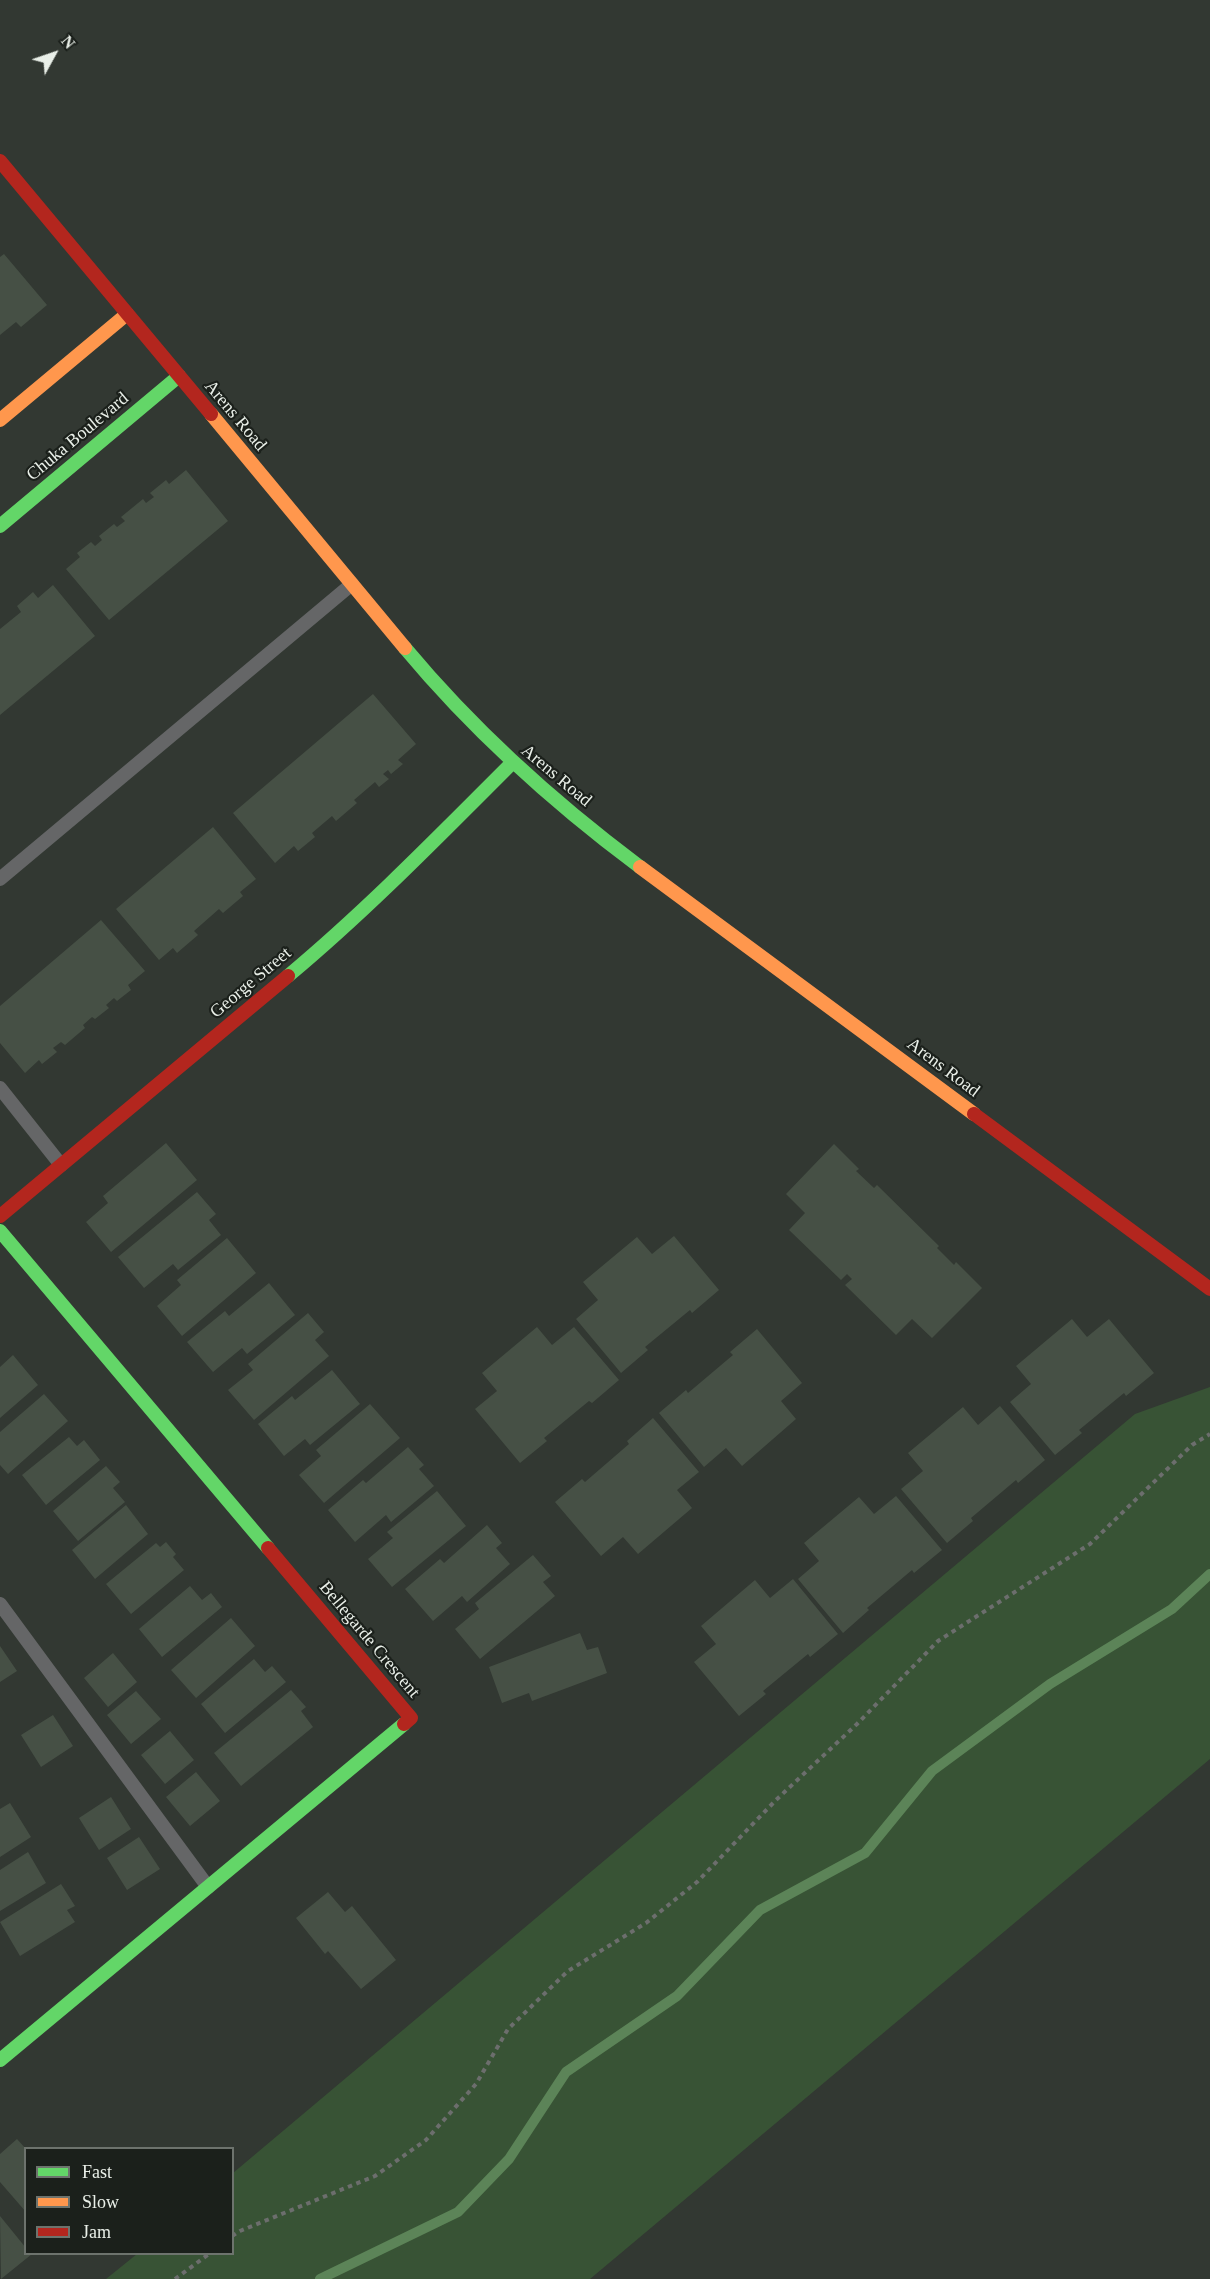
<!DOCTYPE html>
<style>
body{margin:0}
#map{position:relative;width:1210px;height:2279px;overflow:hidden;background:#323832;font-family:Georgia,serif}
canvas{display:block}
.legend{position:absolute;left:24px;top:2147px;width:210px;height:108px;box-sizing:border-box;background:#1b201b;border:2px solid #6d736d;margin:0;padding:8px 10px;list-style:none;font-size:18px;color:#e9efe8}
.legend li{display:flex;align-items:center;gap:12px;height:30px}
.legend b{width:30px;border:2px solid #6d736d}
.north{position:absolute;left:24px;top:24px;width:60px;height:60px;-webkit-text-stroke:4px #1b201b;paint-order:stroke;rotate:50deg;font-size:16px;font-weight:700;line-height:24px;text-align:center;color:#e9efe8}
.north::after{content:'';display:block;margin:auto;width:21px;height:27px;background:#e9efe8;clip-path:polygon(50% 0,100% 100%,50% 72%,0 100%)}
</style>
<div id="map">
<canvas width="1210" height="2279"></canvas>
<ul class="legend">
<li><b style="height:8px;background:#63d668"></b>Fast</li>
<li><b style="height:8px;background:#ff974d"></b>Slow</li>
<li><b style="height:8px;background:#b3261e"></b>Jam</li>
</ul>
<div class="north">N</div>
</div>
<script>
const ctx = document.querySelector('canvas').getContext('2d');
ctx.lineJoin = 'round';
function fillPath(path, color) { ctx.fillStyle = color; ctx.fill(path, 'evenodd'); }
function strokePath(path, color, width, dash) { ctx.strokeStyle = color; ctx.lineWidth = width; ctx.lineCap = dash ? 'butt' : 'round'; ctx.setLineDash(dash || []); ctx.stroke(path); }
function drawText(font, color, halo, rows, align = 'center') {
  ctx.font = font + ' Georgia,serif'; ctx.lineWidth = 4.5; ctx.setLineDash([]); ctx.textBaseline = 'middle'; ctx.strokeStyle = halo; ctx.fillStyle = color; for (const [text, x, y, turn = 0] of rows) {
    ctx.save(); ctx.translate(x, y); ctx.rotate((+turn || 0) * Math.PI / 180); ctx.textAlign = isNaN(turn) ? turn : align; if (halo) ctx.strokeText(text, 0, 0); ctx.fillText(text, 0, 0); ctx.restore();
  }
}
const green = new Path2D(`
 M1210,1387V1759L590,2279H106L137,2254H232L233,2173L1135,1414Z`);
const stream = new Path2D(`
 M320,2279L458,2212L509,2159L566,2072L677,1996L760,1910L865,1853L932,1771L1050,1684L1172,1609L1210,1574`);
const building = new Path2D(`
 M4,254L47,305L21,327L16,322L0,335V257Z
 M186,470L228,521L109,620L66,569L80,557L77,553L91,542L95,546L102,540L99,536L114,524L117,527L125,521L121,517L143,499L146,503L154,497L150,493L166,480L169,484Z
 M53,585L95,636L0,715V629L21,612L17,606L33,592L38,598Z
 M373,694L416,744L398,760L403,764L391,774L388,770L383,774L389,779L379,787L375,782L354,800L357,803L336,821L332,816L312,833L315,837L298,851L294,846L275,863L233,813Z
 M213,827L256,879L240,892L243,896L223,913L219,909L194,931L198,935L177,953L173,948L159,960L116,909Z
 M101,920L145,971L128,985L131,990L117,1001L114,998L106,1005L109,1008L95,1019L92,1017L83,1025L85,1028L65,1045L61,1042L53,1048L57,1052L42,1064L39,1060L25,1073L0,1043V1006Z
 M166,1143L197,1180L111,1252L86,1222L108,1203L103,1196Z
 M834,1144L859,1169L856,1171L874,1188L877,1185L939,1246L937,1248L954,1265L956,1262L982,1288L932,1338L912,1319L896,1335L845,1285L852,1279L847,1274L841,1280L789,1230L805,1213L786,1194Z
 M197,1192L216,1214L209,1220L221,1235L178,1270L173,1264L144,1288L118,1257Z
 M674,1236L719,1290L692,1313L690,1310L645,1347L648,1350L621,1373L576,1319L598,1300L583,1282L637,1237L652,1254Z
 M227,1238L256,1273L182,1336L157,1306L181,1285L177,1280Z
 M269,1283L295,1315L247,1354L242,1348L213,1372L187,1342L225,1311L229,1316Z
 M308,1313L324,1332L315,1340L329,1356L254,1420L228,1390L253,1370L248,1364Z
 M1072,1319L1087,1337L1109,1319L1154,1373L1126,1396L1124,1393L1079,1430L1082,1433L1055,1455L1010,1402L1031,1384L1016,1366Z
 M537,1327L552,1345L574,1327L619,1380L592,1403L589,1401L544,1438L547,1441L520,1463L475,1409L497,1391L482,1373Z
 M757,1329L802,1383L781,1401L796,1419L742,1466L726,1448L704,1467L659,1413L686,1390L688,1393L733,1355L730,1352Z
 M13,1355L38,1385L0,1418V1367Z
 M332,1370L360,1404L310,1445L305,1439L284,1456L258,1424L292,1396L295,1400Z
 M44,1394L68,1421L8,1474L0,1465V1432Z
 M370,1404L400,1438L324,1503L299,1475L321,1456L316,1450Z
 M1000,1406L1045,1460L1018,1483L1016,1480L971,1518L973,1521L947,1543L901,1489L923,1471L908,1453L963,1407L978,1425Z
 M653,1418L699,1472L677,1490L692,1508L638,1554L623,1537L601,1556L555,1502L582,1479L585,1482L629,1444L627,1441Z
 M69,1437L77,1446L84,1440L100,1460L46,1505L22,1475Z
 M408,1447L424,1465L419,1469L434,1486L391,1522L386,1515L355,1542L328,1510L363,1480L366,1483Z
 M106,1466L120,1482L113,1488L125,1502L78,1541L53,1511Z
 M437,1491L466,1526L392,1587L368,1559L393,1538L387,1532Z
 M896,1496L942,1550L914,1573L912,1570L867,1608L869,1610L843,1633L798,1579L819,1561L804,1543L859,1497L874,1514Z
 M126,1505L148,1534L95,1579L72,1550Z
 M487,1525L502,1543L496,1548L510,1564L467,1602L462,1596L433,1621L405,1589L440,1559L444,1563Z
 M166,1542L176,1554L173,1557L184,1570L131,1614L106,1584L156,1543L160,1547Z
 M533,1555L551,1576L543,1582L555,1596L480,1659L455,1629L479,1609L475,1603Z
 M793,1579L838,1634L810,1657L808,1654L763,1691L766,1694L739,1716L694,1662L716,1644L701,1626L755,1580L770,1598Z
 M190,1586L202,1600L211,1593L222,1607L162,1657L139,1629Z
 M231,1618L255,1646L196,1698L171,1670Z
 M580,1633L587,1650L598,1647L607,1673L532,1701L529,1693L502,1703L489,1667Z
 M0,1646L17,1671L0,1682Z
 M113,1653L137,1682L108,1707L84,1678Z
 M254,1659L265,1672L272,1666L286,1682L225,1733L201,1704Z
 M291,1690L306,1707L301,1711L313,1727L241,1786L214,1753Z
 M136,1691L161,1719L131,1744L107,1715Z
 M53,1715L73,1746L41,1767L21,1735Z
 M170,1731L194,1760L165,1784L141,1755Z
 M196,1772L220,1801L190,1826L166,1797Z
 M111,1797L131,1829L99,1850L79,1818Z
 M10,1803L31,1837L0,1857V1809Z
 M139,1837L160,1869L127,1890L107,1858Z
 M28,1852L46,1883L0,1911V1870Z
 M61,1884L75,1906L67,1910L75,1922L20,1956L0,1922Z
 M328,1892L345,1912L352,1906L396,1960L361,1989L328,1951L325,1954L296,1918Z
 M17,2139L26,2149V2212L0,2182V2154Z
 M0,2216L26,2248V2254H32L1,2279Z`);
const path = new Path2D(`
 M232,2236L240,2231L375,2176L426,2140L476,2084L508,2029L568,1971L646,1923L697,1882L776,1800L857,1724L938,1641L1090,1544L1192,1445L1210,1434
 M175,2279L209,2254`);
const lane = new Path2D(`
 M0,879L352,584
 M0,1088L61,1165
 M0,1604L208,1887`);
const fast = new Path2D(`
 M0,526L179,376
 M405,648C475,732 553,802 640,867
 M288,976C367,910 439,836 512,763
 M0,1231L268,1548
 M0,2060L404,1724`);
const slow = new Path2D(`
 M211,414L405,648
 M0,420L127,314
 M640,867L974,1114`);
const jam = new Path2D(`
 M0,161L211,414
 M974,1114L1210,1289
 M0,1216L288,976
 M268,1548L411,1718L404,1724`);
const streetNames = [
 ["Arens Road",235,416,50],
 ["Chuka Boulevard",78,437,-40],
 ["Arens Road",556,776,40],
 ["George Street",251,983,-40],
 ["Arens Road",943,1068,37],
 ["Bellegarde Crescent",369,1640,50]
];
fillPath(green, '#385335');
strokePath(stream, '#5c8458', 10);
fillPath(building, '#465045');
strokePath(path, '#6c6e6d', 4, [4.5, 4.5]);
strokePath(lane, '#656667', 14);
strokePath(fast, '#63d668', 14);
strokePath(slow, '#ff974d', 14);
strokePath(jam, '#b3261e', 14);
drawText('18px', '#e9efe8', '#1b201b', streetNames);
</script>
